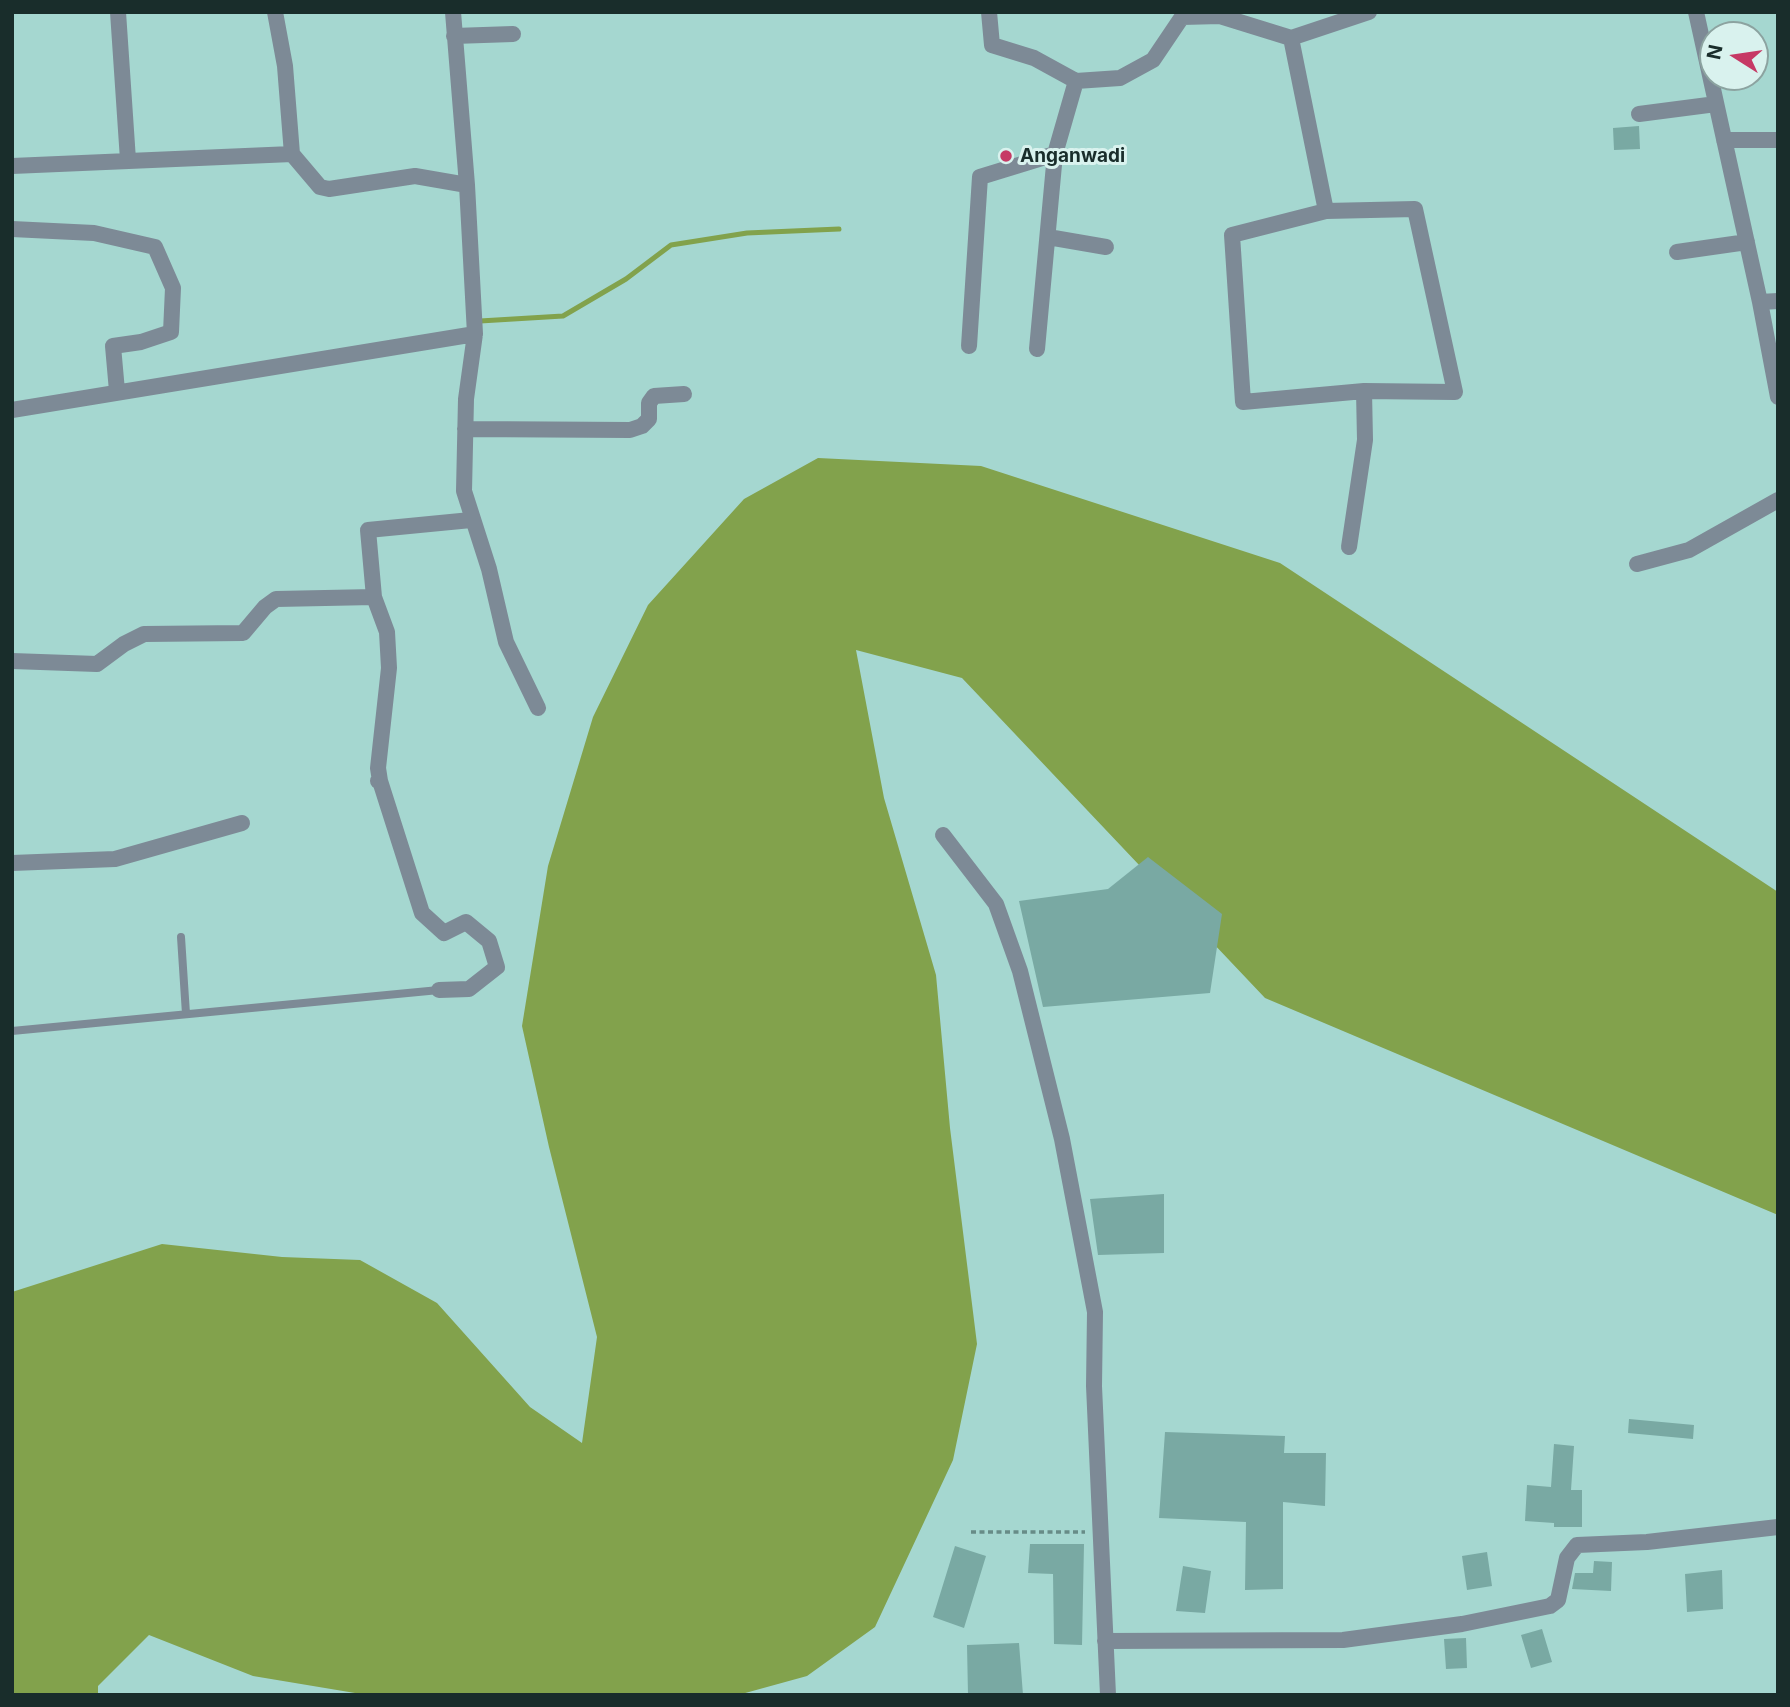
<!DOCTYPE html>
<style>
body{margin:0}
#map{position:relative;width:1790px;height:1707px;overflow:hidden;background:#a5d7d0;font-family:Inter,sans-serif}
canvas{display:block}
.frame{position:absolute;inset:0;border:14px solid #192d2b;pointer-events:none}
.north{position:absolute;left:1699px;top:21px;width:70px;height:70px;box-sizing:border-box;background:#d9f2ee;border:2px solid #8ca3a0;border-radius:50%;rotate:282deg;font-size:19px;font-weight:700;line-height:28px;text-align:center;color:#192d2b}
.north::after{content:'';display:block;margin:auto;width:24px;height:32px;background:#c63965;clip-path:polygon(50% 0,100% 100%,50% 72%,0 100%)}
</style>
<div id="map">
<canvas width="1790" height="1707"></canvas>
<div class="frame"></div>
<div class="north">N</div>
</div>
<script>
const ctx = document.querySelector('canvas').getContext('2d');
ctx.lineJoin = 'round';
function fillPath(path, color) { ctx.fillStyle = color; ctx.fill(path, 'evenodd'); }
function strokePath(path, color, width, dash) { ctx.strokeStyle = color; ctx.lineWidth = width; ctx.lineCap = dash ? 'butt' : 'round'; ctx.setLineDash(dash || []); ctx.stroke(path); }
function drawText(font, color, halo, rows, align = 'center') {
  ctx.font = font + ' Inter,sans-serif'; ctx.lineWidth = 6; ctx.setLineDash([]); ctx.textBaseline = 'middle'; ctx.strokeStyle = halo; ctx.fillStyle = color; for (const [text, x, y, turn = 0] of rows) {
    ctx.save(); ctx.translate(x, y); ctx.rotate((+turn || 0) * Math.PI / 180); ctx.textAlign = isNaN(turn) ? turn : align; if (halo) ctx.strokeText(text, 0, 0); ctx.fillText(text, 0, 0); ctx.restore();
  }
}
const water = new Path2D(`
 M818,458L981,466L1280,563L1778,892V1215L1265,998L962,678L856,650L884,798L936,975L950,1128L977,1344L953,1460L875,1627L807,1676L738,1695H367L253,1676L149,1635L98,1686V1695H12V1292L162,1244L282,1257L360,1260L437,1303L530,1407L582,1443L597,1337L549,1147L522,1026L548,866L593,717L648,605L744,499Z`);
const stream = new Path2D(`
 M480,321L563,316L626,279L671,245L747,233L839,229`);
const building = new Path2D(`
 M1639,126L1640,149L1614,150L1613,128Z
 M1148,857L1222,914L1210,993L1043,1007L1019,901L1108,889Z
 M1164,1194V1253L1098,1255L1090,1199Z
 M1629,1419L1694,1425L1693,1439L1628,1433Z
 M1165,1432L1285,1436L1284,1453H1326L1325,1506L1283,1502V1589L1245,1590L1246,1522L1159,1518Z
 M1554,1444L1574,1446L1571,1490H1582V1527H1554V1523L1525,1521L1527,1485L1551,1487Z
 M1030,1544H1084L1082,1645L1054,1644L1053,1574L1028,1573Z
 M955,1546L986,1556L964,1628L933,1617Z
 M1487,1552L1492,1586L1467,1590L1462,1556Z
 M1594,1561L1612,1562L1611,1591L1572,1589L1575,1573H1593Z
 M1183,1566L1211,1571L1205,1613L1176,1611Z
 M1722,1570L1723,1609L1687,1612L1685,1574Z
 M1542,1629L1552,1662L1531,1668L1521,1635Z
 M1466,1638L1467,1668L1446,1669L1444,1639Z
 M1019,1643L1023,1695H968L967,1645Z`);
const path = new Path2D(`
 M971,1532H1085`);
const lane = new Path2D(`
 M181,937L186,1014
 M12,1031L439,990`);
const street = new Path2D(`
 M118,12L128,160
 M275,12L285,66L292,154L320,187L329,189L415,176L467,185
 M453,12L467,185L475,334L466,399L464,491L489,569L506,642L538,708
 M989,12L992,45L1034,58L1076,81L1120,78L1153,60L1182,17L1220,16L1291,38L1369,12
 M1696,12L1760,302L1778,397
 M454,36L513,34
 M1291,38L1326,211
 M1639,114L1716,104
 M1724,140H1778
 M12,166L292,154
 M12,229L94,233L155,247L173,288L171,332L141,342L113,346L117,391
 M1048,237L1106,247
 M1677,252L1747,242
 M1760,302L1778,301
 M969,346L980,177L1055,154
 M1037,349L1055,154L1076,81
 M12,410L475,334
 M465,429L630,430L642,426L649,419V403L654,396L684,394
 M1349,547L1365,440L1364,391L1455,392L1415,209L1326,211L1232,235L1243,402L1364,391
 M1637,564L1689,550L1778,500
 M374,597L387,632L389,668L378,768L380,781H378
 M12,661L97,664L124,644L144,634L243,633L265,607L276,599L374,597L368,530L471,520
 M380,781L422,913L444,933L466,922L489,941L497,967L469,989L439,990
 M943,835L996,904L1020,971L1062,1139L1095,1312L1094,1386L1108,1695
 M12,863L115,859L242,823
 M1105,1641L1343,1640L1462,1624L1550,1606L1558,1600L1567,1558L1577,1545L1647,1542L1778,1527`);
const markers = [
 [1006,156,7,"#c63965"]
];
const poiNames = [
 ["Anganwadi",1020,156]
];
fillPath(water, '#82a24c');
strokePath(stream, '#82a24c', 5);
fillPath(building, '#79a9a3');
strokePath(path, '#678c87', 3.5, [5, 3.5]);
strokePath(lane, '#7d8a96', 8);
strokePath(street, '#7d8a96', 16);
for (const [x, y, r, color] of markers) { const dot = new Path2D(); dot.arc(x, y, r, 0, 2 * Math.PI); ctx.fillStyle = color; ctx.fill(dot); strokePath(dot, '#d9f2ee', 2.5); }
drawText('bold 19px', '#192d2b', '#d9f2ee', poiNames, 'left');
</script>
